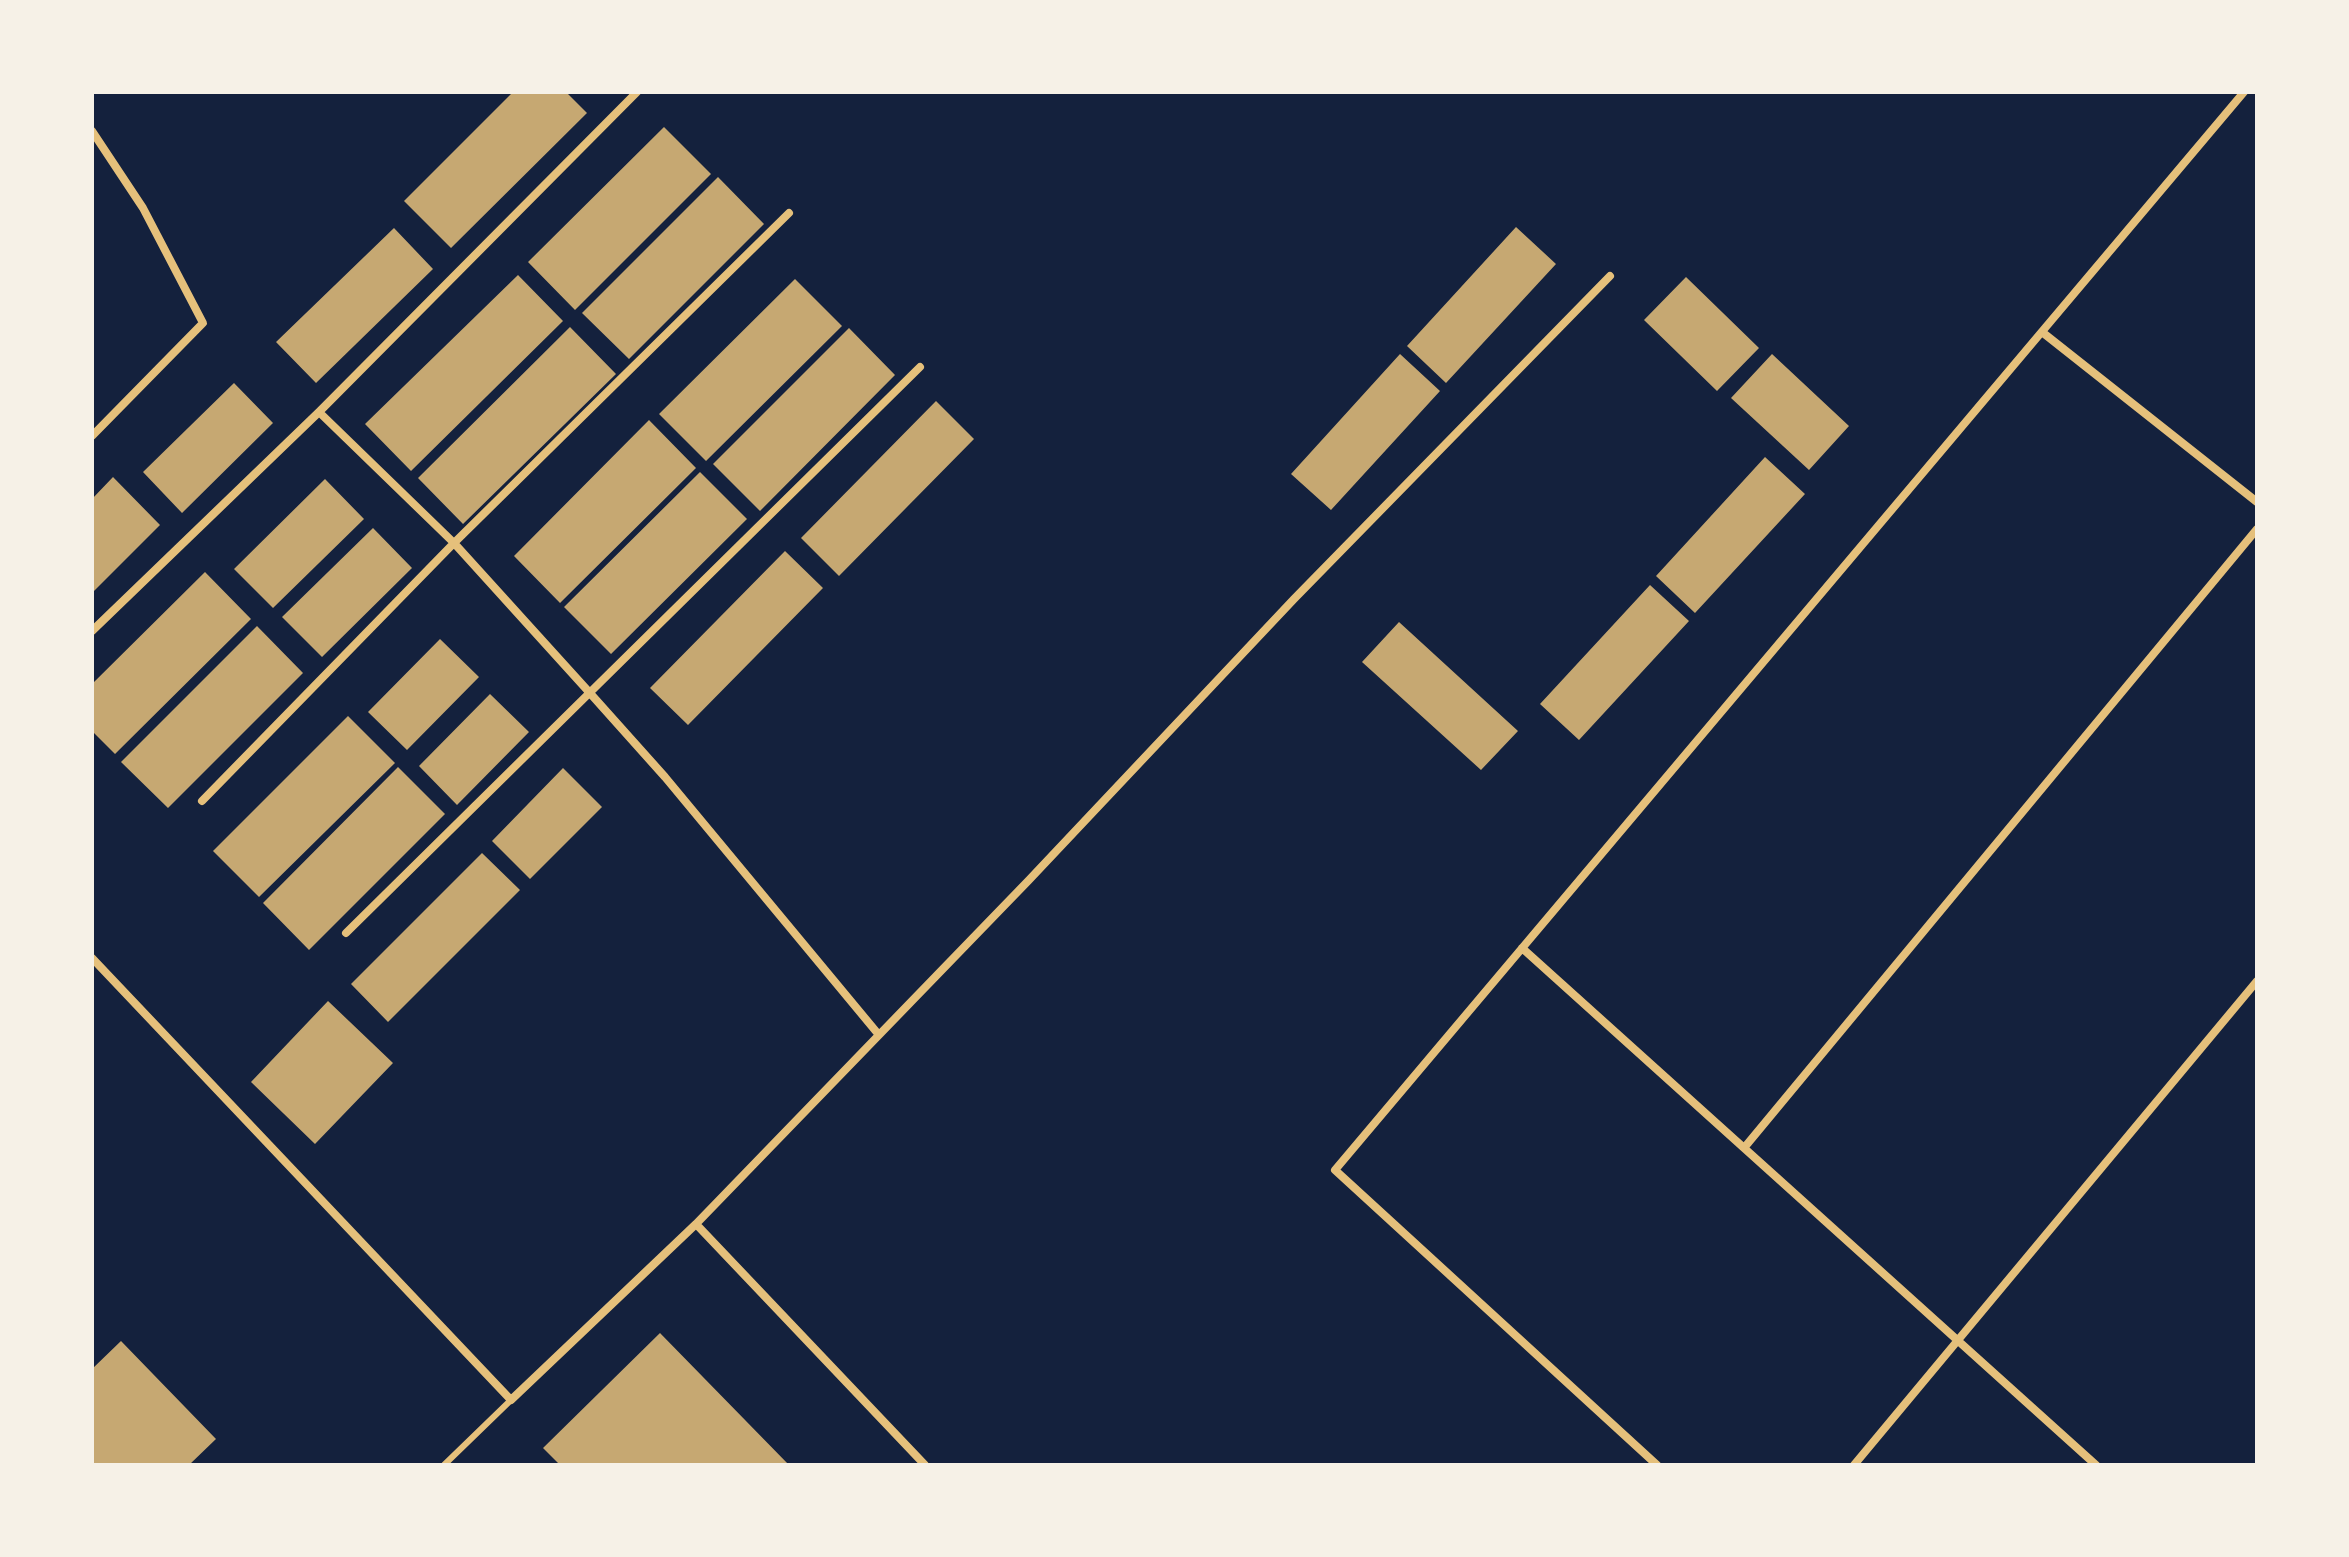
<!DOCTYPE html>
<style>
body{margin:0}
#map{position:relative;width:2349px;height:1557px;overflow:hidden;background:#14213d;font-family:"Roboto Serif",serif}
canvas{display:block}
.frame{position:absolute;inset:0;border:94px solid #f6f1e7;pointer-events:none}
</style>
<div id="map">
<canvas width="2349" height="1557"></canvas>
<div class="frame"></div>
</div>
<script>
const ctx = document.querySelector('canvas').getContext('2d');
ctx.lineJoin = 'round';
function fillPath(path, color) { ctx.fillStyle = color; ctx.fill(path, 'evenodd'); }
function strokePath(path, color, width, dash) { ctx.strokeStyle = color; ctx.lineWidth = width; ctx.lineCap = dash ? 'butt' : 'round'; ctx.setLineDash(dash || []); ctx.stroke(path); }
const building = new Path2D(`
 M513,92H566L587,113L451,248L404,201Z
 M664,127L711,174L575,310L528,262Z
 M718,177L764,224L629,359L582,313Z
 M1516,227L1556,264L1446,383L1407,346Z
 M394,228L433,269L316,383L276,342Z
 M518,275L563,321L411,471L365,424Z
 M1686,277L1759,348L1717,391L1644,320Z
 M795,279L842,326L706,461L659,414Z
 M570,327L616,374L463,524L418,478Z
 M849,328L895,375L760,511L713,464Z
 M1400,354L1440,391L1331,510L1291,474Z
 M1772,354L1849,426L1809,470L1731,398Z
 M234,383L273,423L182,513L143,472Z
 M936,401L974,439L839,576L801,538Z
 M649,420L696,468L560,603L514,556Z
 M1765,457L1805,494L1695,613L1656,576Z
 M700,472L747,519L611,654L564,607Z
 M113,477L160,525L92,593V499Z
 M325,479L364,519L273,608L234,569Z
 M373,528L412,568L322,657L282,617Z
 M785,551L823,588L688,725L650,688Z
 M205,572L251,619L115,754L92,731V684Z
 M1650,585L1689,621L1579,740L1540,704Z
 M1399,622L1518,731L1481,770L1362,662Z
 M257,626L303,673L168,808L121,762Z
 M440,639L479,677L407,750L368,712Z
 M490,694L529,732L457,805L419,766Z
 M348,716L395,763L259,897L213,851Z
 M398,767L445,814L309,950L263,903Z
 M563,768L602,807L530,879L492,841Z
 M482,853L520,890L388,1022L351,984Z
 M328,1001L393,1063L315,1144L251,1082Z
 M660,1333L789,1465H560L543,1448Z
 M121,1341L216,1439L189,1465H92V1369Z`);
const service = new Path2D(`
 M444,1465L511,1400`);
const minor = new Path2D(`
 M92,131L143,208L203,323L92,436
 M2042,332L2257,502
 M319,412L454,543L589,692L665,777L879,1035
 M92,631L319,412L637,92
 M202,801L454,543L789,213
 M346,933L920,367
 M1522,948L2096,1465
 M92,958L511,1400L696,1224L1029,880L1294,599L1610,276
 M1744,1148L2257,529
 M696,1224L925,1465
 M1657,1465L1335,1170L2244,92
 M1854,1465L2257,981`);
fillPath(building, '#c6a872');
strokePath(service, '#e5c07b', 6);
strokePath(minor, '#e5c07b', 8);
</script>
